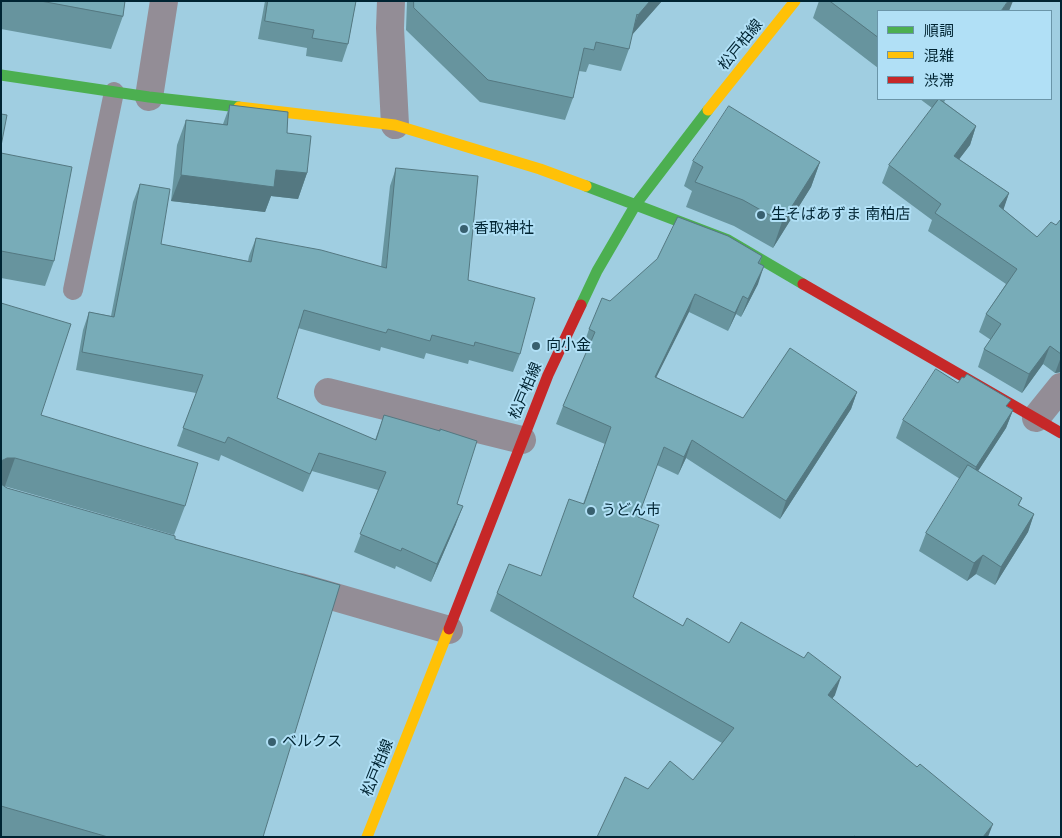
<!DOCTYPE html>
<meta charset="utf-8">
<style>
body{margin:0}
#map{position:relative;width:1062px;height:838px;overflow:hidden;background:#a0cee1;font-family:Arial,"Noto Sans JP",sans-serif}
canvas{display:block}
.frame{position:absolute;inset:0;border:2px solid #002432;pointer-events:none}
.legend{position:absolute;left:877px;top:10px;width:175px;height:90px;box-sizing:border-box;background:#b1e0f6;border:1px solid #6a95a8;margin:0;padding:6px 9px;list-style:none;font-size:15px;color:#002432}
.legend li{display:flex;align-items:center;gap:10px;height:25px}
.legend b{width:25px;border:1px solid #6a95a8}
</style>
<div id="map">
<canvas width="1062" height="838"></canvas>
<div class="frame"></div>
<ul class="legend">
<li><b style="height:6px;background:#4caf50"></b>順調</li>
<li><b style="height:6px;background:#ffc107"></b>混雑</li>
<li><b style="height:6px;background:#c62828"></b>渋滞</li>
</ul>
</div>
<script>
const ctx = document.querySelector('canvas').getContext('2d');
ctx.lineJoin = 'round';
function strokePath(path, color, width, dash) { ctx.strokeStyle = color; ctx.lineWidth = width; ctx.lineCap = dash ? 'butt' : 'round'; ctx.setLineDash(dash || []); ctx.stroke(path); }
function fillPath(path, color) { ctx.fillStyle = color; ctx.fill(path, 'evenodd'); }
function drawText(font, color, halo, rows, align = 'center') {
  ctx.font = font + ' Arial,"Noto Sans JP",sans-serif'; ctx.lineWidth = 4; ctx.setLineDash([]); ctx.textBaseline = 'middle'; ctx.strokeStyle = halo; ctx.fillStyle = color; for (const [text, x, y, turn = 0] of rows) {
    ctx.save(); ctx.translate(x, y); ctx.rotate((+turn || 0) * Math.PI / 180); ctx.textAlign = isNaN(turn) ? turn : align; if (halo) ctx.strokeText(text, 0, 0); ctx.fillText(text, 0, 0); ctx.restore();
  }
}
const lane = new Path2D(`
 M73,290L114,92`);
const street = new Path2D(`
 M391,1L390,28L395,125
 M149,97L164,1
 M328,392L522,440
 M1036,418L1061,387
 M300,587L449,630`);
const fast = new Path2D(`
 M1,75L149,97L239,107
 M586,186L728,240L803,284
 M581,305L597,271L636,204L708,110`);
const slow = new Path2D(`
 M239,107L395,125L540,169L586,186
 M708,110L795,1
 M367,837L449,629`);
const jam = new Path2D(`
 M803,284L1061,433
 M449,629L548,375L581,305`);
const wall = new Path2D(`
 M1,1H125L123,16L111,49L1,29Z
 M265,1H356L348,44L342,62L306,56L307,48L258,39Z
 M407,1H662L632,35L629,49L621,71L589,64L586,72L579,71L573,98L565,120L480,102L406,30Z
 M819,1H1013L878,11V68L813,18Z
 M920,99H946L944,102L976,126L970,145L959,159L1009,193L1003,209L1037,237L1056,225L1061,219V372L1055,373L1043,364L1022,393L978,367L984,349L991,340L979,332L986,314L1006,284L928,231L932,220L882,183L889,165L932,108Z
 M230,105L287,133L307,173L298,199L271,196L265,212L171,201L177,145L186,120L223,124Z
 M1,153L54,261L45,286L1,278Z
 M693,161L820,162L811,187L773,248L734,226L686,207L692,191L684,186Z
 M396,168L468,280L520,354L513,372L469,360L468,364L426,353L424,359L381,347L380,351L298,328L277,398L375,440L384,415L457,504L456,524L431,582L396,566L395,569L354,552L378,490L312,471L303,492L221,455L219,461L177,446L196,393L76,370L83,330L89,312L111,316L133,202L140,184L161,244L248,261L249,256L256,238L381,267L390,186Z
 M762,256L760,264L758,284L741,317L736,314L728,331L689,312L656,377L743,418L857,392L851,409L780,519L686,458L678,475L657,465L638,517L633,597L683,626L729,643L835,695L832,699L988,837H597L648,789L693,780L722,743L490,611L497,593L541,576L583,504L605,444L556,424L563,406L588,349L583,347L589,329L610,301Z
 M1,303L41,415L185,506L174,535L4,486L7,488L175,539L263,837H1Z
 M958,383L1008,407L1013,410L1006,428L978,471L1022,498L1019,505L1034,514L1028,532L995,585L976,574L967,581L919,551L926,533L960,479L896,438L903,420Z`);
const shadedWall = new Path2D(`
 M650,1H662L630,37L638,15Z
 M1008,1H1013L1009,11H1001Z
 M976,126L970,145L948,174L954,156Z
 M820,162L811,187L773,248L782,222Z
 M276,170L307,173L298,199L271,196L265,212L171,201L181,175Z
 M1009,193L1003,211L999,206Z
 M764,266L758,284L741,317L748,299Z
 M695,294L689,312L648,394L655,377Z
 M743,296L736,314L728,331L735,313Z
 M1050,346L1043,364L1022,393L1029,374Z
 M1061,357V372L1055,373Z
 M857,392L851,409L780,519L786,501Z
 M1013,410L1006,428L969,485L976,467Z
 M692,440L686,458L678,475L684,457Z
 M7,458H15L5,486H1V461Z
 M463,506L456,524L431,582L437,564Z
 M1034,514L1028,532L995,585L1001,567Z
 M983,555L976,574L967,581L974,563Z
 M841,677L835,695L821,713L828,695Z
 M993,824L988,837H983Z`);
const building = new Path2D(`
 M41,1H125L123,16Z
 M268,1H356L348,44L312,38L314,30L265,21Z
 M414,1H650L638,15L637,14L629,49L596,42L594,50L584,48L573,98L488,80L414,8Z
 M830,1H1008L1001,11H878V37Z
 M939,99L976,126L954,156L1009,193L999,206L1037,237L1051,222L1056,225L1061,219V354L1050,346L1029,374L984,349L1001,324L986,314L1017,269L935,213L941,204L889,165Z
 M230,105L288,112L287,133L311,136L307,173L276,170L274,187L181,175L186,120L227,125Z
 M729,106L820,162L782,222L743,200L695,182L703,167L693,161Z
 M1,114L7,115L1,146Z
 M1,153L72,167L54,261L1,251Z
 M396,168L478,176L468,280L535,298L520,354L475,342L474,346L432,335L430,341L388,329L386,333L304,310L277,398L376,440L384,415L440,431V429L477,441L457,504L463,506L437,564L402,548L401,551L360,534L386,472L319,453L310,474L228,437L225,443L183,428L203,375L82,352L89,312L114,317L140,184L170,189L161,244L251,262L256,238L321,250L386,268Z
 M678,217L728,236L762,256L758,263L764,266L748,299L743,296L735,313L695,294L655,377L743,418L790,348L857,392L786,501L692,440L684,457L664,447L638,517L659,525L633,597L683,626L687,618L729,643L741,622L804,658L808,652L841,677L828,695L917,767L920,764L993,824L983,837H856L854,836L853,837H597L625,777L648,789L670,761L693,780L734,728L497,593L509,564L541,576L569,499L584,504L611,427L563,406L595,332L589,329L602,298L610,301L657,259Z
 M1,303L71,324L41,415L198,463L185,506L15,458H7L1,461Z
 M936,369L958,383L962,377L964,378L967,374L1011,400L1006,406L1013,410L976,467L903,420Z
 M968,465L1022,498L1018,505L1034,514L1001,567L983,555L974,563L926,533Z
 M1,484L7,488L175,536V539L340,585L263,837H108L1,806Z`);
const markers = [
 [761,215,5,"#38606f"],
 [464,229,5,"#38606f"],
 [536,346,5,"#38606f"],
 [591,511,5,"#38606f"],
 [272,742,5,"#38606f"]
];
const streetNames = [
 ["松戸柏線",741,45,-51],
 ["松戸柏線",526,391,-67],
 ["松戸柏線",378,768,-68]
];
const poiNames = [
 ["生そばあずま 南柏店",771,215],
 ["香取神社",474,229],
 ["向小金",546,346],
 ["うどん市",601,511],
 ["ベルクス",282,742]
];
strokePath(lane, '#938d96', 20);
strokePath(street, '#938d96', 28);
strokePath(fast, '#4caf50', 11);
strokePath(slow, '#ffc107', 11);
strokePath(jam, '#c62828', 11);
fillPath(wall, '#67949e');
fillPath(shadedWall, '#547881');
fillPath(building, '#78acb8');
strokePath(building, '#547881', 1);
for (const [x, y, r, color] of markers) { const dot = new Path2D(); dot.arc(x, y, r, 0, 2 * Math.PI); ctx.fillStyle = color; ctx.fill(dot); strokePath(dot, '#b1e0f6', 2); }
drawText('15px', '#002432', '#b1e0f6', streetNames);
drawText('15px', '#002432', '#b1e0f6', poiNames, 'left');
</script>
